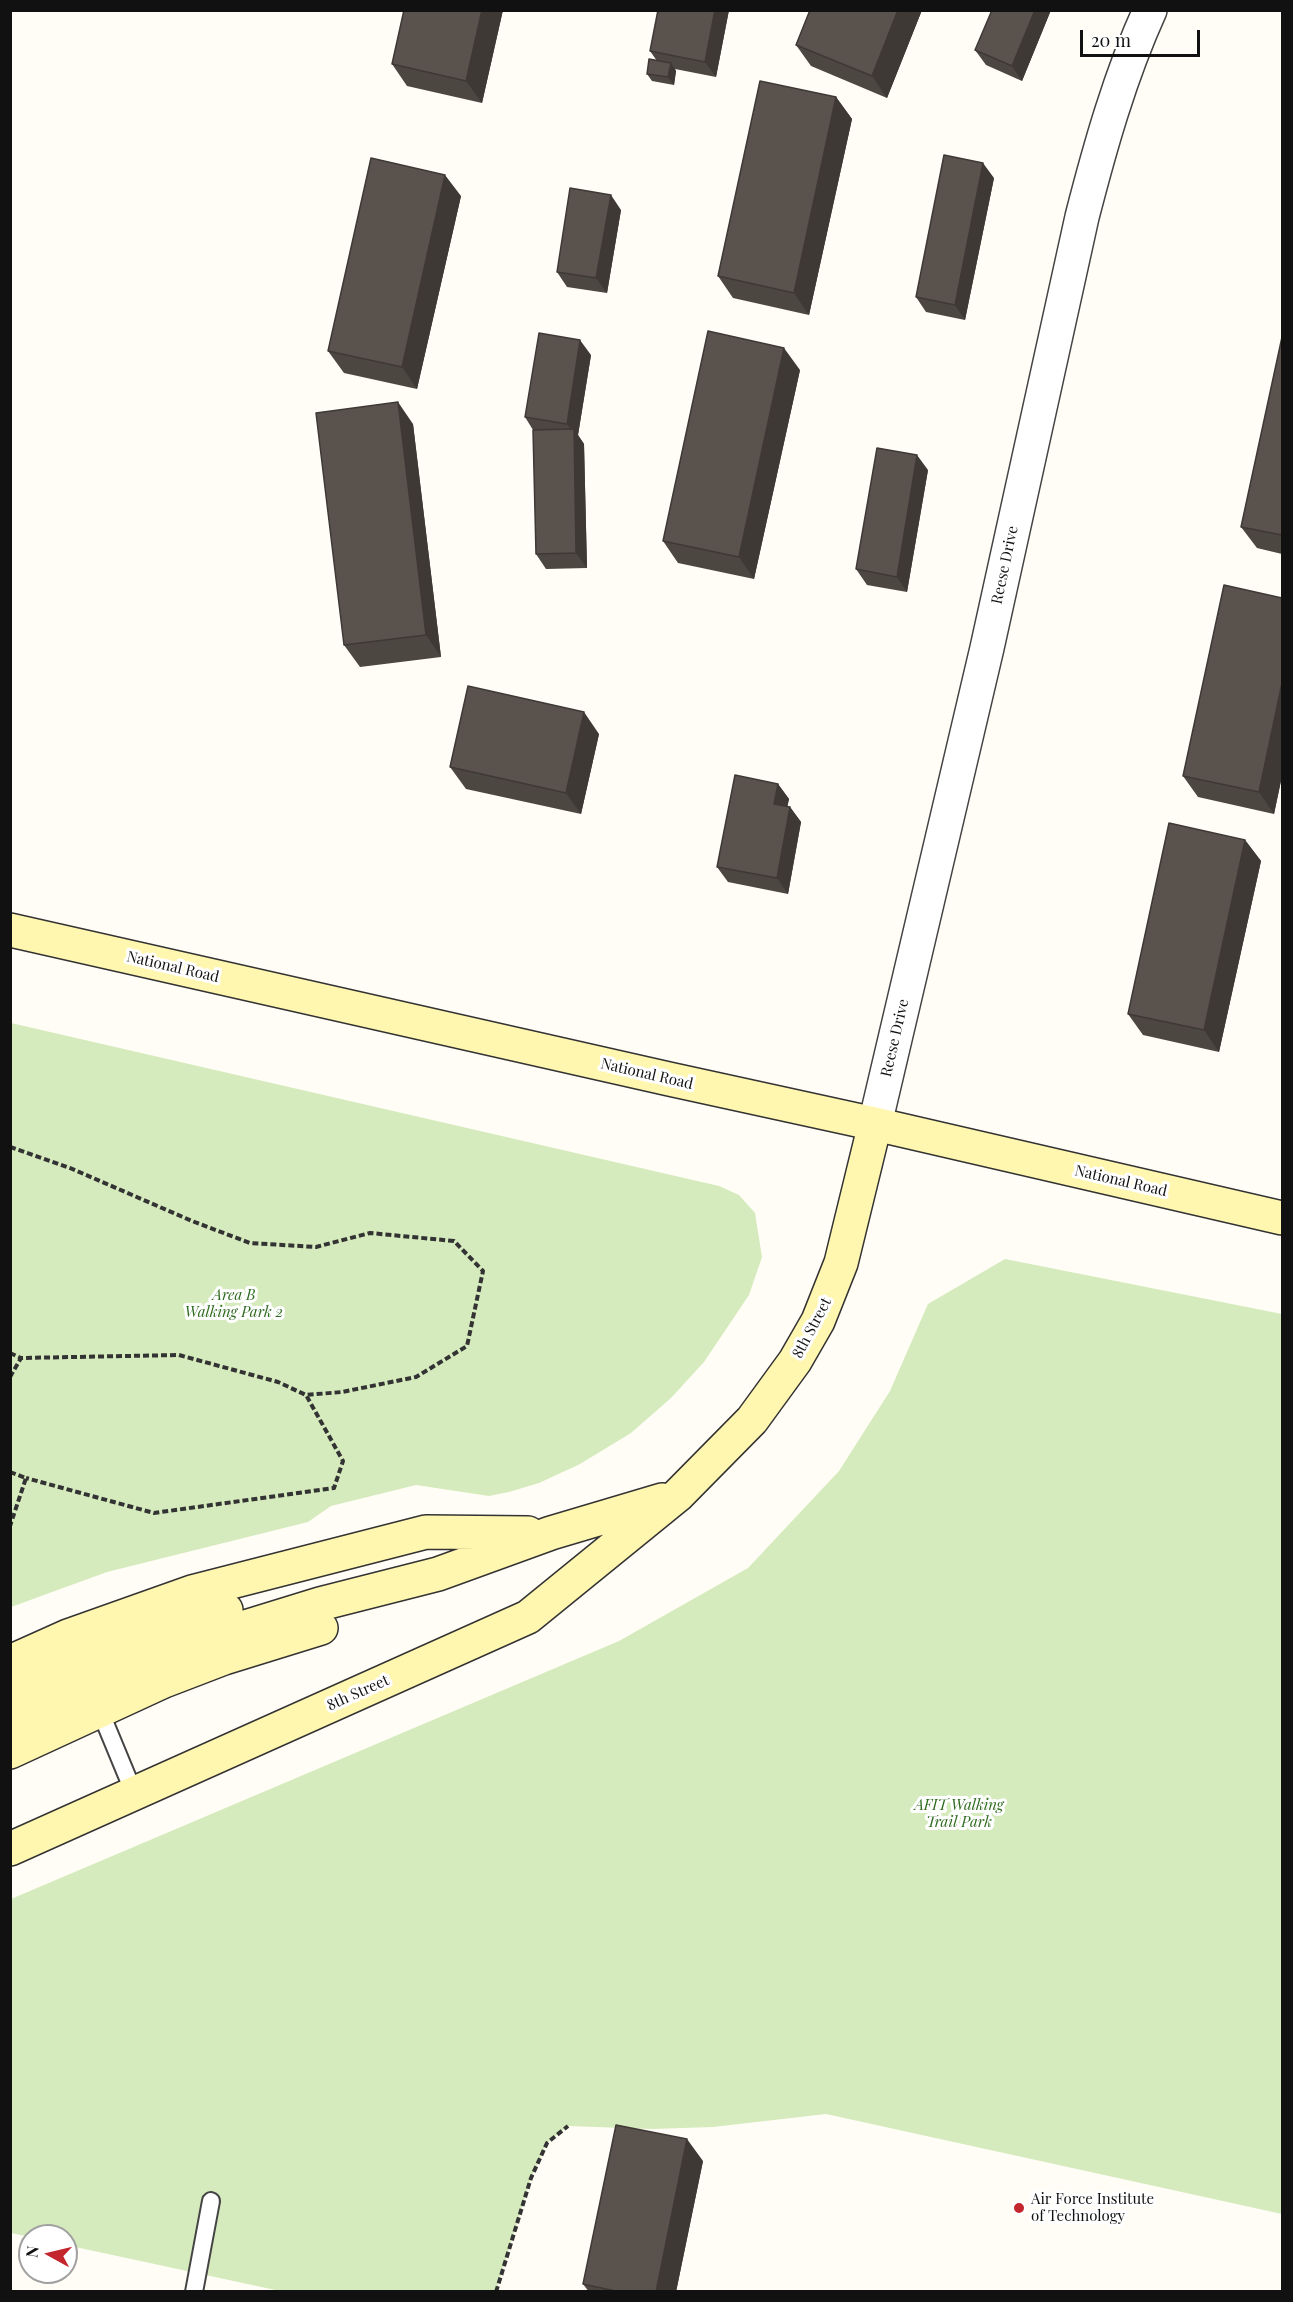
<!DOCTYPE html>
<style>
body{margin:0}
#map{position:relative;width:1293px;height:2302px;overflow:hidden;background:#fffdf5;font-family:"Playfair Display",serif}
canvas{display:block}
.frame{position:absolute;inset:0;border:12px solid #111;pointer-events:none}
.north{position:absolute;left:18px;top:2224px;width:60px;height:60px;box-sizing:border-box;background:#fff;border:2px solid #a0a0a0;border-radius:50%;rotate:278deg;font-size:16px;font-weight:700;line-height:24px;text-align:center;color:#111}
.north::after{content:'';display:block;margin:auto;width:21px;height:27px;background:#c4262e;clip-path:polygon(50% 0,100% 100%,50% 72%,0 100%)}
.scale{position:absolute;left:1080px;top:30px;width:120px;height:27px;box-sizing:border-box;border:3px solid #111;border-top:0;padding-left:8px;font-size:18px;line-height:21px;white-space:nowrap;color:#111;-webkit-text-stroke:4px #fff;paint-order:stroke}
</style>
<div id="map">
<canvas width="1293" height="2302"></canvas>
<div class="frame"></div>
<div class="north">N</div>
<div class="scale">20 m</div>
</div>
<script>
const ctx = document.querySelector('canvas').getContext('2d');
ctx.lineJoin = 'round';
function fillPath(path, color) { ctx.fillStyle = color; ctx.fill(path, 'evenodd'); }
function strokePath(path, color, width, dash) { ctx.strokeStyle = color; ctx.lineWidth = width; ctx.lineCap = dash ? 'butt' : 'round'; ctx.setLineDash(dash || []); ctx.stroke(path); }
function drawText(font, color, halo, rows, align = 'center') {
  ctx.font = font + ' "Playfair Display",serif'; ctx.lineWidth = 6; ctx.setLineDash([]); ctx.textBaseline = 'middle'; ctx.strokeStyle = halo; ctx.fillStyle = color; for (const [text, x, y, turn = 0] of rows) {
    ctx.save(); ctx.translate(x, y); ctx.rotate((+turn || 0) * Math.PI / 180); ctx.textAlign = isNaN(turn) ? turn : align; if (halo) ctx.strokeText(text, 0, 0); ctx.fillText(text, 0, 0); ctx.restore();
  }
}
const green = new Path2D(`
 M11,1023L719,1186L739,1195L755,1213L762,1257L749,1295L704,1362L671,1398L631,1433L580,1464L539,1483L509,1492L489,1496L416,1485L331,1506L308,1522L107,1572L11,1607Z
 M1005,1259L1282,1314V2214L826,2114L713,2127L652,2129L568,2126L547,2143L531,2178L496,2291H280L66,2245V2236L30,2237L11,2233V1899L619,1641L748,1568L839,1471L890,1391L928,1304Z`);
const path = new Path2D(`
 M10,1147L70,1168L192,1221L250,1243L316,1247L370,1233L454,1241L483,1271L467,1346L416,1377L342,1392L306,1395
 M10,1353L21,1358
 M10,1377L21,1358L179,1355L278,1382L306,1395L343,1461L334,1488L154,1513L26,1478
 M10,1472L26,1478L10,1526
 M496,2292L531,2178L547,2143L568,2126`);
const lane = new Path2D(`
 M98,1706L134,1793
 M194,2292L211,2201`);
const street = new Path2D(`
 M875,1124L987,648L1082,217C1100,147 1120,76 1150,10`);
const secondary = new Path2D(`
 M10,930L669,1079L875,1124L1282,1218
 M10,1662L68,1636L192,1592L426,1532L528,1533
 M10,1695L146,1636L226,1610
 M10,1725L157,1659L213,1637L320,1604L438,1574L551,1533L662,1500
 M10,1752L164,1681L224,1658L321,1628
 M10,1849L528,1617L678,1495L752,1420L795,1361L818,1321L841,1263L875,1124`);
const wall = new Path2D(`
 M404,10H503L482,103L407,86L392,64Z
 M658,10H729L716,77L675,69L676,71L674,85L652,81L647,74L657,61L650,51Z
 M810,10H922L887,98L811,66L796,45Z
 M992,10H1051L1022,81L986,65L975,50Z
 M836,97L852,119L809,315L733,298L718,276Z
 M994,178L965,320L926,312L916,297Z
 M461,196L417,389L344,373L328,351Z
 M621,210L607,293L567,287L557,272Z
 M1282,337V554L1257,548L1241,527Z
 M591,355L578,435L584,444L587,568L546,569L536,554L533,430L525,417Z
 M800,370L754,579L678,563L663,541Z
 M413,424L441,657L360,667L344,645Z
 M928,470L907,592L867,585L856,569Z
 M1282,598V776L1274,814L1198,797L1183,776Z
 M599,734L581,814L466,789L450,767Z
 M778,784L789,799L787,806L790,807L801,822L788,894L728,882L717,867Z
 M1245,840L1261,861L1219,1052L1143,1035L1128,1014Z
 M703,2161L676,2292H589L583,2284Z`);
const shadedWall = new Path2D(`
 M482,10H503L482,103L466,81Z
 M715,10H729L716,77L705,62Z
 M898,10H922L887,98L872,76Z
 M1035,10H1051L1022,81L1012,66Z
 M671,63L676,71L674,85L668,77Z
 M836,97L852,119L809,315L794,293Z
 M983,163L994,178L965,320L955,305Z
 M445,175L461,196L417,389L402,367Z
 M611,195L621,210L607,293L596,278Z
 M580,340L591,355L578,435L584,444L587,568L576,553L574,434L567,424Z
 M784,348L800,370L754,579L739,557Z
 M398,402L413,424L441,657L426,635Z
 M917,455L928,470L907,592L897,577Z
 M1282,683V776L1274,814L1259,792Z
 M584,712L599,734L581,814L566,793Z
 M778,784L789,799L785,819L774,804Z
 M790,807L801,822L788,894L777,878Z
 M1245,840L1261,861L1219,1052L1204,1030Z
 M687,2139L703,2161L676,2292H656Z`);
const building = new Path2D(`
 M404,10H482L466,81L392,64Z
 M658,10H715L705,62L650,51Z
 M810,10H898L872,76L796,45Z
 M992,10H1035L1012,66L975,50Z
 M649,59L671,63L668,77L647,74Z
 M760,81L836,97L794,293L718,276Z
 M944,155L983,163L955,305L916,297Z
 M371,158L445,175L402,367L328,351Z
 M570,188L611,195L596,278L557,272Z
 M708,331L784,348L739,557L663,541Z
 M539,333L580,340L567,424L525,417Z
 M1282,337V535L1241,527Z
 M398,402L426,635L344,645L316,413Z
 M574,429L576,553L536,554L533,430Z
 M877,448L917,455L897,577L856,569Z
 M1224,585L1282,598V683L1259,792L1183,776Z
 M468,686L584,712L566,793L450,767Z
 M735,775L778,784L774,804L790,807L777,878L717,867Z
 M1169,823L1245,840L1204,1030L1128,1014Z
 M616,2125L687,2139L656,2292H620L583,2284Z`);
const markers = [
 [1019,2208,6,"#c4262e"]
];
const streetNames = [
 ["Reese Drive",1005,565,-78],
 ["National Road",173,967,13],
 ["Reese Drive",895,1038,-77],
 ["National Road",647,1074,13],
 ["National Road",1121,1181,13],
 ["8th Street",812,1328,-62],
 ["8th Street",358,1693,-24]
];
const parkNames = [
 ["Area B",234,1295],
 ["Walking Park 2",234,1312],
 ["AFIT Walking",959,1805],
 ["Trail Park",959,1822]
];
const poiNames = [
 ["Air Force Institute",1031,2199],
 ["of Technology",1031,2216]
];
fillPath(green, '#d5ebbd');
strokePath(lane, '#444', 20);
strokePath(street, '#444', 36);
strokePath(secondary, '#333', 36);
strokePath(path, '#333', 4, [6, 3]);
strokePath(lane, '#fff', 16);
strokePath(street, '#fff', 33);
strokePath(secondary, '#fff6b0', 33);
fillPath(wall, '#4d4742');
fillPath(shadedWall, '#3f3936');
fillPath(building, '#5a524d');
strokePath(building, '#3f3936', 1.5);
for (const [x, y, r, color] of markers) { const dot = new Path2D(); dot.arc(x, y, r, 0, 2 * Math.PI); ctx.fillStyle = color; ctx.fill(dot); strokePath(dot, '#fff', 2); }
drawText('15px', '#111', '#fff', streetNames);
drawText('italic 15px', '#2f6b1f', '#fff', parkNames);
drawText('15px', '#111', '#fff', poiNames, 'left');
</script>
